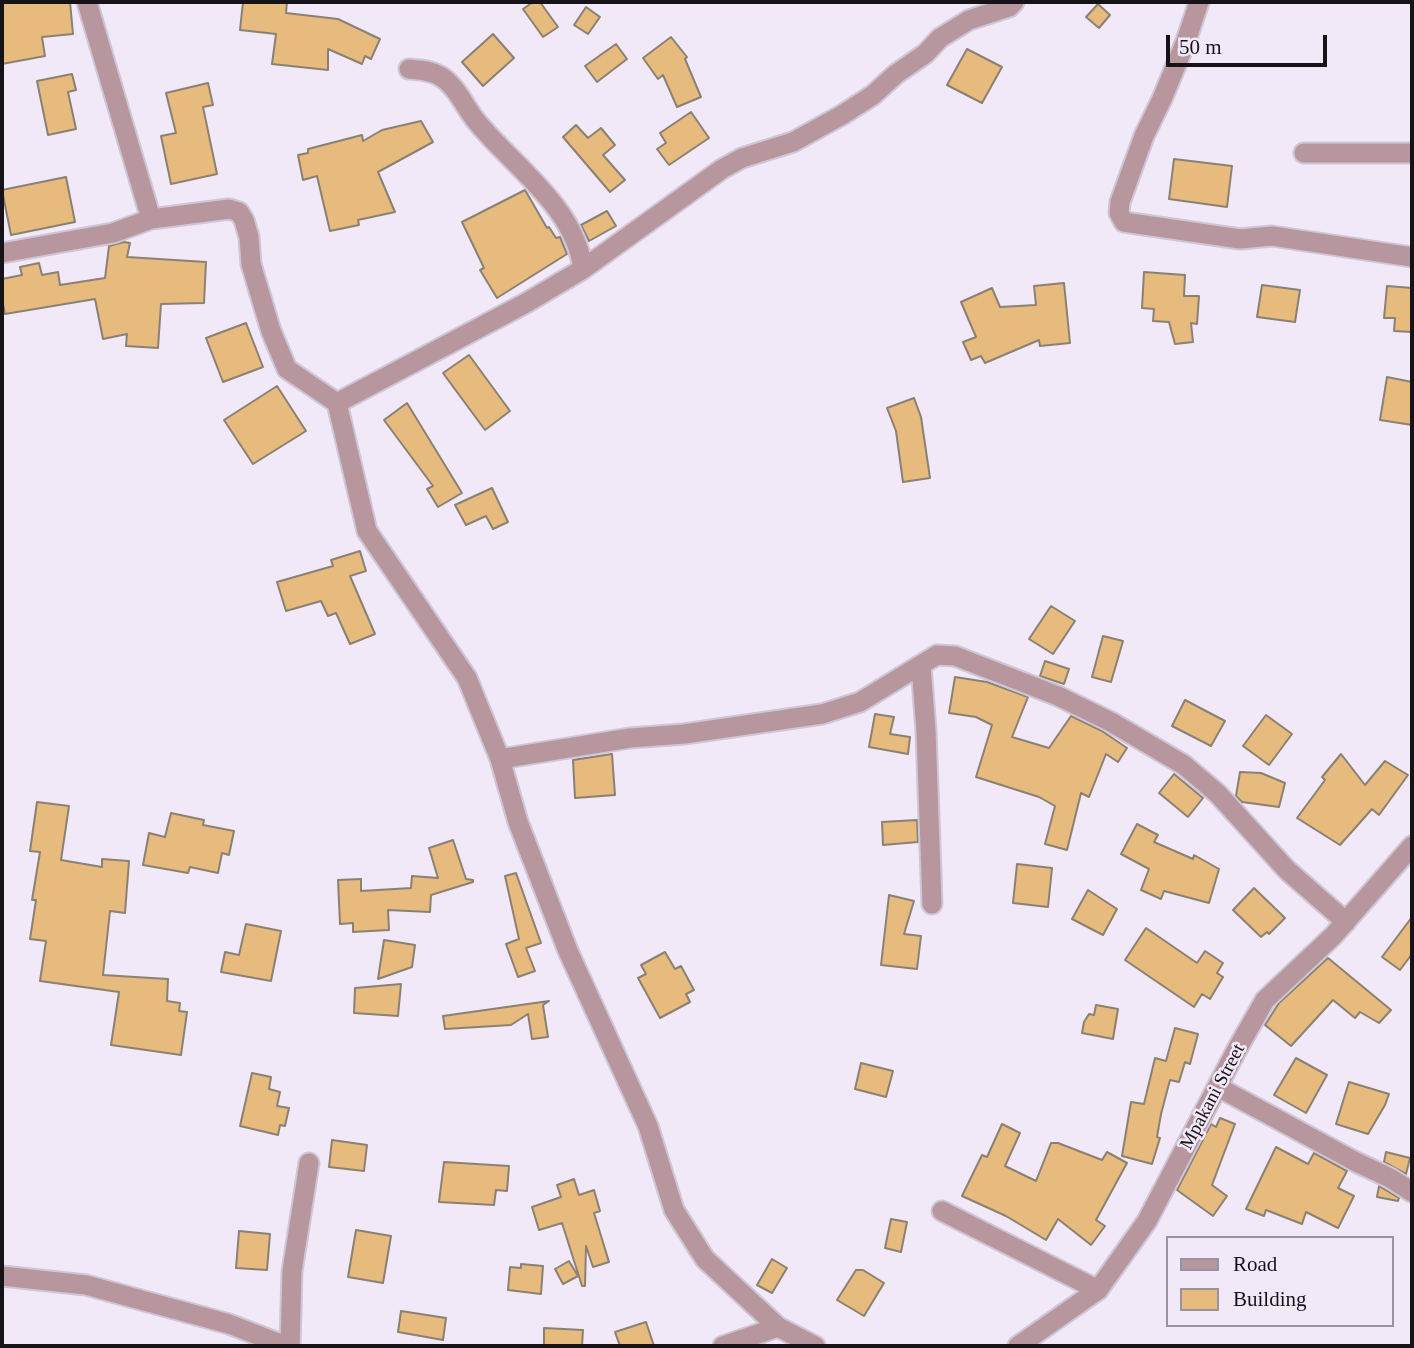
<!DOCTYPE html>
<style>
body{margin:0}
#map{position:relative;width:1414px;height:1348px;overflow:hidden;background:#f1e8f8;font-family:Georgia,serif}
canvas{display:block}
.frame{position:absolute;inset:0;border:4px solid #161318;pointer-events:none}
.legend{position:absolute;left:1166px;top:1236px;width:228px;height:91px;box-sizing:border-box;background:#f1e8f8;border:2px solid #99939e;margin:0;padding:9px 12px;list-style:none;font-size:21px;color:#161318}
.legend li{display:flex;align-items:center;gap:14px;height:35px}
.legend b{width:35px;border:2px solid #99939e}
.scale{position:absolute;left:1166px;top:35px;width:161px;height:32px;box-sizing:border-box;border:4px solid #161318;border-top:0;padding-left:9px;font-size:21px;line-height:24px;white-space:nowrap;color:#161318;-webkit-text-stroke:5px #f1e8f8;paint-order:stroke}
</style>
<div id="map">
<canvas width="1414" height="1348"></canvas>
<div class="frame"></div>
<ul class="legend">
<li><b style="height:9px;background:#b7969e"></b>Road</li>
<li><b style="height:19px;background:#e7ba7e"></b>Building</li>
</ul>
<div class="scale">50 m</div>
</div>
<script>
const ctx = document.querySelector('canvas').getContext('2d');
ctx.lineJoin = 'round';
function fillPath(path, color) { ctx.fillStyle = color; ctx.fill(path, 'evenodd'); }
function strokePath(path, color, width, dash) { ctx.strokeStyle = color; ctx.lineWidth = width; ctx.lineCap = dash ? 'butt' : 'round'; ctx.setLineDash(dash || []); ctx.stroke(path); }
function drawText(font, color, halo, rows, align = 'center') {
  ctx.font = font + ' Georgia,serif'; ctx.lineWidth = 5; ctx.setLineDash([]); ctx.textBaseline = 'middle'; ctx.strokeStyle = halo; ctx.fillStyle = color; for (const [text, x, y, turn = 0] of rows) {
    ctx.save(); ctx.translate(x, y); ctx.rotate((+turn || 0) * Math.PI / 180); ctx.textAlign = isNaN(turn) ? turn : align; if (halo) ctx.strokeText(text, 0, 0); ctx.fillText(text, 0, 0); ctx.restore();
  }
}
const building = new Path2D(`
 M2,2H70L73,34L42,37L45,56L2,64Z
 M243,2H287L286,13L338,19L380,39L371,59L365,56L362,64L328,49V70L272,64L276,34L240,30Z
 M533,2H540L558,27L543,37L523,9Z
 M1098,4L1110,15L1099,28L1086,17Z
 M586,7L600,17L588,34L574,25Z
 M493,34L514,58L483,86L462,62Z
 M671,37L687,57L685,59L701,97L677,107L663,75L658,79L643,58Z
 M616,44L627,59L597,82L585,66Z
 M967,49L1002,67L982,103L947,85Z
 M72,74L76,90L68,92L76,129L48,135L37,81Z
 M208,83L213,105L203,107L217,174L171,184L161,136L176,133L166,93Z
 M691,112L709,138L669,165L657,149L666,143L660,133Z
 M421,121L433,142L378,172L395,212L358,220L359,225L330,231L317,176L303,180L298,155L308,153V149L362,135L363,141L382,130Z
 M576,125L588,138L601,128L615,145L603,155L625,180L610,192L563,137Z
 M1174,159L1232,166L1227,207L1169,199Z
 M66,177L75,222L11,235L2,190Z
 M525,190L547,228L549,227L556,238L560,237L567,254L497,298L480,270L484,268L462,222Z
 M607,211L616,226L589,241L581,225Z
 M124,242L130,243L127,257L206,262L204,303L161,304L158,348L126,346L127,334L103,339L95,299L5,314L2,299V279L22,275L20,267L39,263L42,275L58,272L60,285L105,278L109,246Z
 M1144,272L1185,275L1184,296H1199L1197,324L1191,323L1193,342L1175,344L1169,322L1153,321L1154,309L1142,308Z
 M1064,283L1070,343L1040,346L1039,340L985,363L981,356L971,360L963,342L976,337L961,302L992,288L1000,307L1036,305L1034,286Z
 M1262,285L1300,290L1295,322L1257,317Z
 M1387,286L1412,288V332L1394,331L1395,318H1384Z
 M246,323L263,367L223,382L206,338Z
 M469,355L510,411L485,430L443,373Z
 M1387,377L1412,382V425L1380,420Z
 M277,386L306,431L253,464L224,420Z
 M914,398L921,417L930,478L903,482L896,431L887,408Z
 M407,403L462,493L438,507L427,489L433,486L384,420Z
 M492,488L508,522L493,529L486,516L466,525L455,505Z
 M360,551L366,571L350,576L375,634L350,644L336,613L328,616L321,601L286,611L277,582L333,566L331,560Z
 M1051,606L1075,621L1053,654L1029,639Z
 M1103,636L1123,641L1111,682L1092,677Z
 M1045,661L1069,669L1064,684L1040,676Z
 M955,677L987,682L1028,697L1012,737L1049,748L1071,716L1102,731L1127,748L1118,762L1106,754L1089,797L1081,793L1067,850L1045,844L1055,806L1039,797L976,777L992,725L976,717L949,713Z
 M1185,700L1225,721L1211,746L1172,726Z
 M875,714L894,717L890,734L910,737L908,754L869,747Z
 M1266,715L1292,734L1269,765L1243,746Z
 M612,754L615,795L575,798L573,760Z
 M1341,754L1365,785L1385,761L1408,775L1379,815L1372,809L1340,845L1297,818L1325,780L1322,777Z
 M1240,772L1261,773L1285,783L1279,807L1242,802L1236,796Z
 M1174,774L1203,798L1188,817L1159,793Z
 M37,802L69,806L61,860L102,867V859L129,861L125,913L110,911L103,975L168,979L167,1001L180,1003L179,1011L187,1012L181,1055L111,1045L119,992L40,981L46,941L30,939L36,900H32L40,852L30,851Z
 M171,813L204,820L203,825L234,831L229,855L222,853L218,873L190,867L188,873L143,865L149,833L165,837Z
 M917,820L918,842L883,845L882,822Z
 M1137,824L1158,835L1154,842L1193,859L1194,855L1219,869L1209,903L1164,891L1161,899L1141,890L1149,869L1121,854Z
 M453,840L466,879L473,880V882L431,895L430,912L388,910L389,930L353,932V923L340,924L338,880L361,879V891L411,888L412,876L438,878L429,848Z
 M1017,864L1052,868L1048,907L1013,903Z
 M516,873L541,943L526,948L535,971L518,977L506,944L519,939L505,876Z
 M1254,888L1285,918L1269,934L1267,932L1261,937L1233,910Z
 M1088,890L1117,909L1103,935L1072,919Z
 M889,895L914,901L904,934L921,936L917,969L881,965Z
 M1412,917V954L1400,970L1382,957Z
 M246,924L281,931L271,981L221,972L225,952L239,955Z
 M1146,928L1197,963L1205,951L1223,963L1217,973L1223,977L1210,999L1202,994L1194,1007L1125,960Z
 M384,940L415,945L412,967L378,979Z
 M665,952L675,969L681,966L694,990L686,994L690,1002L660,1018L638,978L646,974L641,965Z
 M1328,958L1391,1010L1379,1023L1360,1012L1355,1018L1333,1000L1291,1046L1265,1025L1279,1003Z
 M401,984L398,1016L354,1013L355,988Z
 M549,1001L543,1005L548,1037L532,1039L528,1014L511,1025L445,1029L443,1016Z
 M1096,1005L1118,1009L1113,1039L1082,1033L1084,1022L1089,1014L1094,1015Z
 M1175,1028L1198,1034L1190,1064L1185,1062L1179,1082L1170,1080L1161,1114L1157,1137L1160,1138L1152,1164L1122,1156L1131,1102L1144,1104L1155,1058L1166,1061Z
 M1296,1058L1327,1075L1306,1113L1274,1095Z
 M861,1063L893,1071L886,1097L855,1089Z
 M252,1073L271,1077L269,1089L280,1092L277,1106L289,1108L285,1126L280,1125L278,1135L240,1126Z
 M1349,1082L1389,1094L1385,1105L1368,1134L1336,1124Z
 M1220,1118L1235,1124L1212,1185L1227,1196L1213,1216L1177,1190L1211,1124L1216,1127Z
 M1002,1124L1020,1133L1005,1166L1036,1181L1051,1143H1058L1102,1160L1107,1152L1127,1163L1096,1220L1105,1226L1091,1245L1058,1219L1046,1240L1006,1216L962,1196L982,1155L987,1157Z
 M332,1140L367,1145L364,1171L329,1167Z
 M1276,1147L1308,1164L1314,1153L1347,1171L1338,1188L1354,1196L1338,1228L1306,1212L1302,1224L1266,1210L1264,1216L1246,1209Z
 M1386,1152L1410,1158L1406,1174L1384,1162Z
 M444,1162L509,1166L507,1191L496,1190L494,1205L439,1202Z
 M574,1179L579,1195L594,1190L600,1211L594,1213L609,1262L593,1267L586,1246L585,1286H582L562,1223L539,1230L532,1207L561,1197L557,1185Z
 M1379,1186L1399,1198L1398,1201L1377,1197Z
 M891,1219L907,1222L901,1252L885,1248Z
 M356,1230L391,1236L383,1283L348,1277Z
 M239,1231L270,1234L267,1270L236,1268Z
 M772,1259L787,1268L772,1293L757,1285Z
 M569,1261L578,1276L563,1284L555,1269Z
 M521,1264L543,1266L541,1294L508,1290L510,1267L521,1268Z
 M856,1270H863L884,1283L864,1316L837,1300Z
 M401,1311L446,1318L443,1340L398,1332Z
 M646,1322L654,1346H620L615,1332Z
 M544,1328L583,1330L582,1346H544Z`);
const minor = new Path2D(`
 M87,2L151,219
 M1199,2L1186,41L1162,99L1144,136L1120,202L1119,213L1124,222L1240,239L1272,236L1412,257
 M1304,153H1412
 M2,253L113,233L151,219L229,209L239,212L244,220L249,237L251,264L271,331L287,369L337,403L367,531L467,678L500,759L518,822L568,951L648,1126L674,1210L705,1259L778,1327L815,1346
 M583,269L722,169L742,158L793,142L842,115L873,95L896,74L925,54L940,38L969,20L1009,7L1014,2
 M337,403L526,303L583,269C575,207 514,167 477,122C465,108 457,86 440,76C430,70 419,70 409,69
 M921,666L926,731L932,904
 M500,759L630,738L684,734L822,714L860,702L937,655L955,656L1058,696L1111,722L1184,765L1218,794L1287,870L1346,922
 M1218,1087L1356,1162L1390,1178L1412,1192
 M942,1211L1098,1290
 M2,1276L86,1285L229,1324L286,1346
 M290,1346L292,1271L309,1163
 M723,1346L778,1327`);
const tertiary = new Path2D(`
 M1018,1346L1098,1290L1147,1221L1236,1051L1265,1000L1333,936L1412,846`);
const streetNames = [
 ["Mpakani Street",1213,1097,-62]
];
fillPath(building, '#e7ba7e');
strokePath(building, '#8b8173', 2);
strokePath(minor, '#cec6d4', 23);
strokePath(tertiary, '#cec6d4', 23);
strokePath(minor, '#b7969e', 19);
strokePath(tertiary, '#b7969e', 19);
drawText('19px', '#161318', '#f1e8f8', streetNames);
</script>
